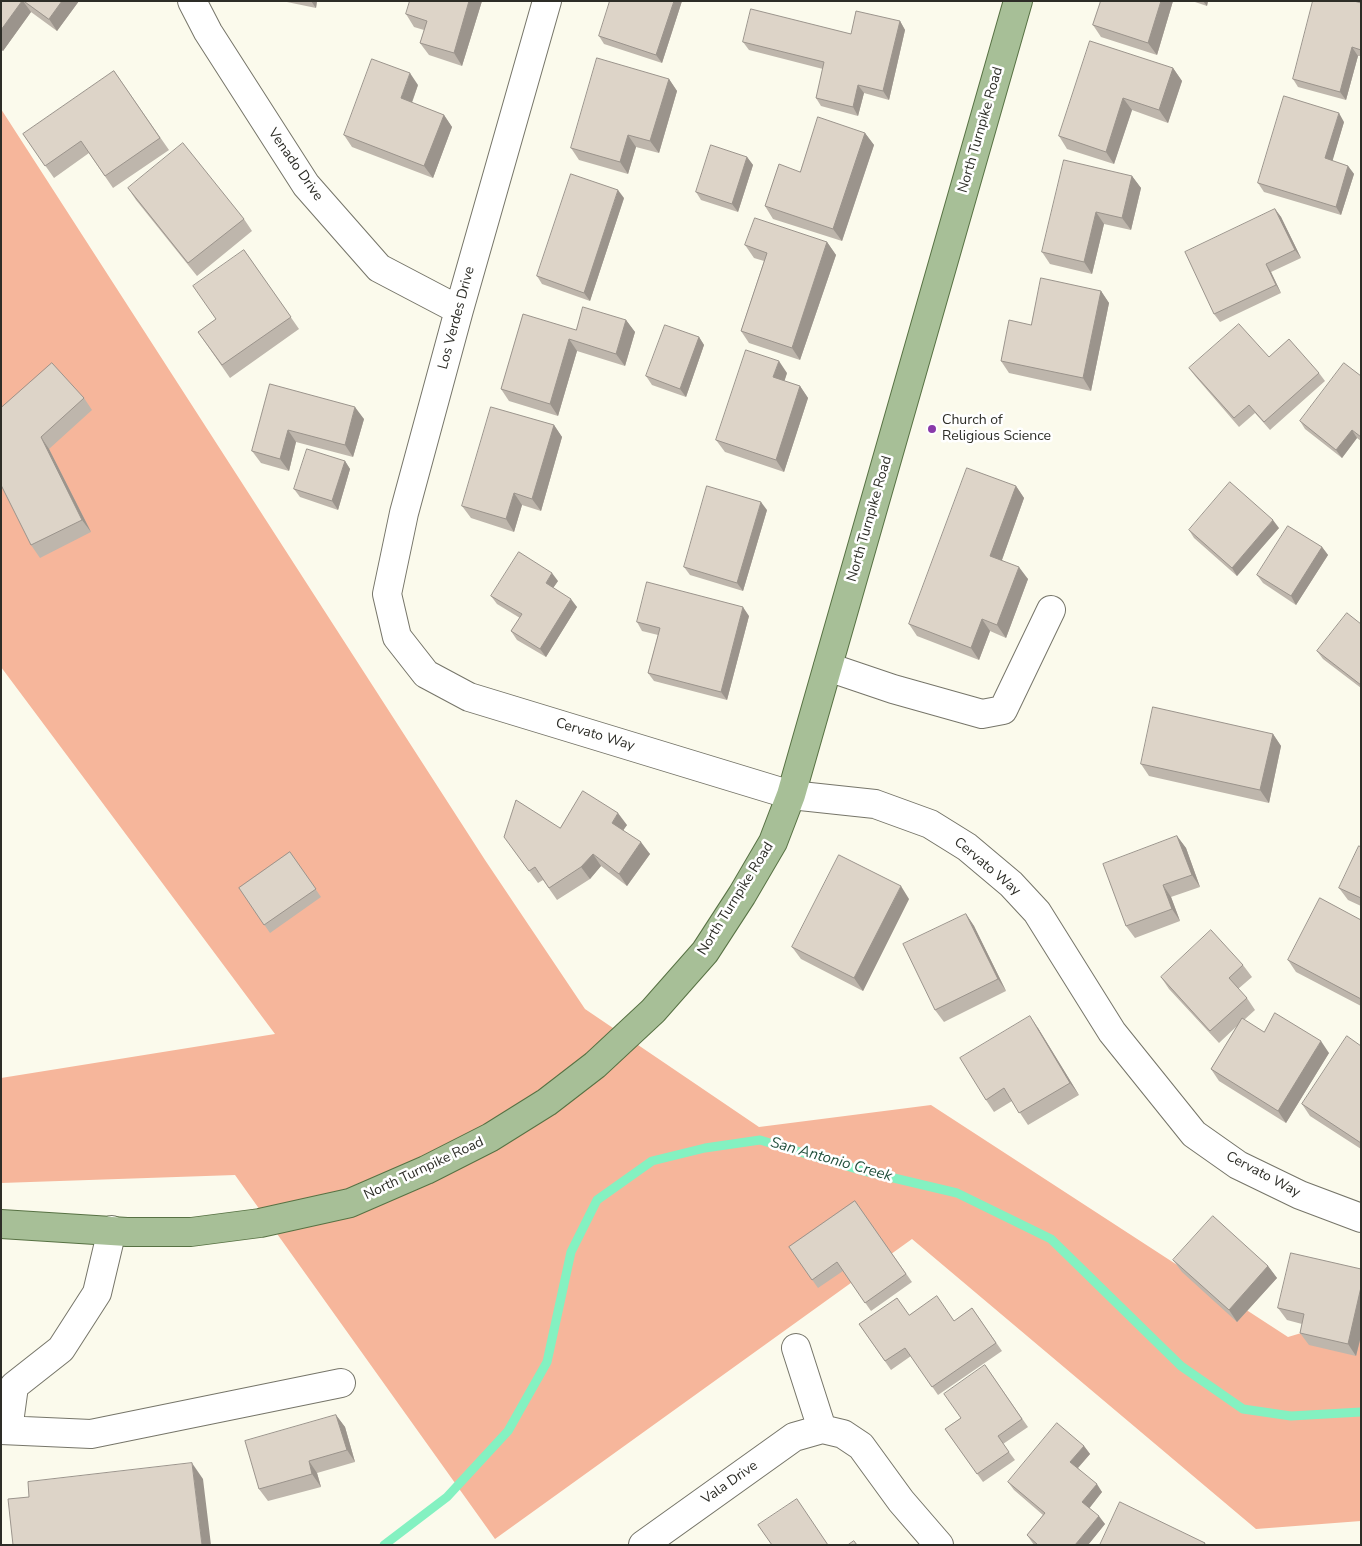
<!DOCTYPE html>
<style>
body{margin:0}
#map{position:relative;width:1362px;height:1546px;overflow:hidden;background:#fbfaec;font-family:"Nunito Sans",sans-serif}
canvas{display:block}
.frame{position:absolute;inset:0;border:2px solid #2d2d27;pointer-events:none}
</style>
<div id="map">
<canvas width="1362" height="1546"></canvas>
<div class="frame"></div>
</div>
<script>
const ctx = document.querySelector('canvas').getContext('2d');
ctx.lineJoin = 'round';
function fillPath(path, color) { ctx.fillStyle = color; ctx.fill(path, 'evenodd'); }
function strokePath(path, color, width, dash) { ctx.strokeStyle = color; ctx.lineWidth = width; ctx.lineCap = dash ? 'butt' : 'round'; ctx.setLineDash(dash || []); ctx.stroke(path); }
function drawText(font, color, halo, rows, align = 'center') {
  ctx.font = font + ' "Nunito Sans",sans-serif'; ctx.lineWidth = 5; ctx.setLineDash([]); ctx.textBaseline = 'middle'; ctx.strokeStyle = halo; ctx.fillStyle = color; for (const [text, x, y, turn = 0] of rows) {
    ctx.save(); ctx.translate(x, y); ctx.rotate((+turn || 0) * Math.PI / 180); ctx.textAlign = isNaN(turn) ? turn : align; if (halo) ctx.strokeText(text, 0, 0); ctx.fillText(text, 0, 0); ctx.restore();
  }
}
const green = new Path2D(`
 M1,109L485,860L585,1009L759,1127L931,1105L1288,1337L1361,1315V1521L1256,1529L912,1239L495,1539L235,1175L1,1183V1078L275,1034L1,667Z`);
const stream = new Path2D(`
 M384,1545L447,1497L508,1431L547,1362L571,1252L597,1200L652,1161L705,1148L760,1140L860,1170L957,1193L1051,1239L1181,1366L1243,1409L1291,1416L1361,1412`);
const minor = new Path2D(`
 M192,1L208,32L306,185L379,268L459,310
 M547,1L459,310L404,513L387,594L397,637L426,674L469,697L791,795L875,804L930,824L967,847L1011,884L1037,912L1112,1032L1194,1134L1238,1165L1300,1195L1361,1218
 M828,667L893,689L982,714L1003,710L1051,610
 M796,1348L822,1429
 M1,1430L91,1434L341,1383
 M8,1430L14,1386L61,1349L97,1293L112,1230
 M643,1545L794,1437L822,1429L843,1434L861,1446L901,1501L939,1545`);
const major = new Path2D(`
 M1,1224L127,1232H191L260,1223L350,1203L426,1170L491,1137L547,1102L595,1065L653,1011L705,952L742,895L773,842L791,795L1018,1`);
const wall = new Path2D(`
 M1,1H79L57,31L31,12L3,51L1,50Z
 M282,1H317L316,8Z
 M482,1L462,66L429,55L420,43L424,30L414,27L406,14Z
 M682,1L662,63L604,44L599,36Z
 M1101,1H1173L1157,55L1101,37L1093,25Z
 M1192,1H1208L1207,6Z
 M1361,3V56H1358L1346,100L1298,87L1293,79Z
 M900,21L905,30L889,100L864,93L858,116L821,106L816,98L823,69L749,50L743,42L851,34Z
 M1173,68L1182,81L1168,123L1132,110L1114,164L1067,149L1059,136Z
 M114,71L169,150L113,188L89,153L54,178L23,134Z
 M669,79L677,91L659,153L636,147L628,174L579,160L571,148Z
 M418,85L412,103L444,115L452,127L433,178L352,147L344,135Z
 M1344,122L1332,161L1348,166L1354,174L1341,215L1264,192L1258,183Z
 M865,133L874,145L842,241L773,219L765,206L800,172Z
 M747,157L753,165L738,212L701,200L696,192Z
 M1132,176L1141,188L1131,230L1104,224L1092,274L1050,264L1042,252Z
 M128,188L244,219L252,231L197,276L136,200Z
 M624,198L590,301L542,284L537,276Z
 M1275,209L1281,217L1301,258L1271,272L1281,293L1220,322L1214,314Z
 M827,242L836,255L800,360L749,343L741,331L764,261L754,258L745,245Z
 M244,250L299,329L230,378L198,332L216,319Z
 M1101,291L1109,303L1091,391L1009,373L1001,361L1031,325Z
 M626,320L635,332L625,366L577,351L558,416L509,401L501,389L576,330Z
 M699,337L704,345L686,397L652,385L646,376Z
 M1269,357L1319,373L1325,381L1270,430L1255,413L1239,427L1195,376L1189,368Z
 M787,373L784,381L800,386L808,398L784,472L725,452L716,440Z
 M1361,376V441L1357,438L1342,458L1305,429L1300,421Z
 M270,384L364,419L353,457L296,442L289,471L261,463L252,451Z
 M84,398L92,410L49,449L91,532L40,558L31,545L3,408Z
 M554,425L562,437L541,511L522,505L514,532L471,518L462,506Z
 M345,461L350,469L338,510L300,497L294,489Z
 M1016,486L1024,498L1002,560L1028,579L1006,638L990,631L979,660L917,636L909,624Z
 M767,510L743,591L690,575L684,567Z
 M1279,528L1237,576L1194,538L1189,530Z
 M1322,547L1328,555L1296,605L1263,583L1257,575Z
 M558,581L553,588L577,607L546,657L517,640L511,631L520,618L497,604L491,596Z
 M749,616L727,700L654,681L648,673L658,635L642,631L637,622Z
 M1361,624V688L1323,659L1317,651Z
 M1273,734L1281,746L1269,803L1149,776L1141,764Z
 M627,825L623,830L650,854L627,886L601,866L590,879L557,900L543,880L538,883L513,849L560,828Z
 M1177,836L1186,848L1200,887L1171,897L1180,921L1135,938L1126,926Z
 M1361,847V906L1348,900L1339,888Z
 M290,852L321,897L270,933L239,888Z
 M909,899L863,991L801,959L792,947Z
 M966,914L974,926L1006,991L944,1022L935,1010Z
 M1361,920V1006L1296,972L1288,960Z
 M1243,965L1252,977L1238,989L1247,998L1255,1010L1244,1020L1264,1032L1329,1053L1286,1123L1219,1081L1211,1069L1237,1026L1219,1043L1169,989L1161,977Z
 M1038,1028L1079,1095L1028,1125L1012,1101L994,1112L986,1100Z
 M1361,1046V1149L1310,1116L1302,1104Z
 M855,1201L912,1282L871,1311L843,1271L818,1288L789,1247Z
 M1173,1260L1268,1266L1277,1278L1237,1322L1182,1272Z
 M1361,1269V1336L1356,1356L1309,1345L1300,1333L1302,1324L1287,1320L1278,1308Z
 M972,1308L1002,1351L938,1395L911,1356L891,1370L859,1324L909,1315L954,1321Z
 M985,1365L1028,1427L1003,1444L1015,1460L983,1482L945,1429L961,1418Z
 M336,1415L345,1427L355,1462L317,1473L321,1487L268,1501L259,1489Z
 M1084,1446L1090,1454L1078,1468L1102,1492L1089,1508L1105,1524L1088,1545H1034L1027,1535L1043,1515L1014,1490L1008,1482Z`);
const shadedWall = new Path2D(`
 M22,1H23L31,12L3,51L1,48V30Z
 M62,1H79L57,31L49,19Z
 M311,1H317L316,8Z
 M469,1H482L462,66L454,53Z
 M674,1H682L662,63L656,55Z
 M1161,1H1173L1157,55L1148,43Z
 M1203,1H1208L1207,6Z
 M900,21L905,30L889,100L883,91Z
 M1352,47L1358,56L1346,100L1340,92Z
 M1173,68L1182,81L1168,123L1159,110Z
 M410,73L418,85L409,110L401,98Z
 M669,79L677,91L659,153L650,141Z
 M858,85L864,93L858,116L853,107Z
 M1123,98L1132,110L1114,164L1106,152Z
 M1339,113L1344,122L1331,166L1325,158Z
 M444,115L452,127L433,178L424,166Z
 M865,133L874,145L842,241L833,229Z
 M628,135L636,147L628,174L620,162Z
 M747,157L753,165L738,212L732,204Z
 M1348,166L1354,174L1341,215L1336,207Z
 M1132,176L1141,188L1131,230L1122,218Z
 M618,190L624,198L590,301L584,293Z
 M1275,209L1281,217L1301,258L1295,250Z
 M1096,212L1104,224L1092,274L1084,262Z
 M827,242L836,255L800,360L792,348Z
 M1266,264L1271,272L1281,293L1276,285Z
 M1101,291L1109,303L1091,391L1083,378Z
 M626,320L635,332L625,366L616,354Z
 M699,337L704,345L686,397L680,389Z
 M569,339L577,351L558,416L550,404Z
 M779,361L787,373L782,389L773,377Z
 M800,386L808,398L784,472L776,460Z
 M355,407L364,419L353,457L345,445Z
 M554,425L562,437L541,511L532,499Z
 M288,430L296,442L289,471L280,459Z
 M1352,430L1357,438L1342,458L1336,450Z
 M41,437L49,449L91,532L82,520Z
 M345,461L350,469L338,510L332,501Z
 M1016,486L1024,498L999,568L990,556Z
 M514,493L522,505L514,532L506,519Z
 M761,502L767,510L743,591L737,583Z
 M1273,520L1279,528L1237,576L1232,568Z
 M1322,547L1328,555L1296,605L1291,596Z
 M1019,567L1028,579L1006,638L997,625Z
 M552,573L558,581L551,591L546,583Z
 M571,599L577,607L546,657L540,649Z
 M743,607L749,616L727,700L721,692Z
 M982,619L990,631L979,660L971,648Z
 M1273,734L1281,746L1269,803L1260,790Z
 M618,813L627,825L620,835L612,823Z
 M1177,836L1186,848L1200,887L1192,875Z
 M641,842L650,854L627,886L619,874Z
 M593,854L601,866L590,879L581,867Z
 M1163,885L1171,897L1180,921L1172,909Z
 M901,886L909,899L863,991L854,978Z
 M966,914L974,926L1006,991L998,979Z
 M1030,1016L1038,1028L1079,1095L1070,1083Z
 M1321,1041L1329,1053L1286,1123L1278,1111Z
 M1268,1266L1277,1278L1237,1322L1229,1310Z
 M1361,1287V1336L1356,1356L1348,1344Z
 M336,1415L345,1427L355,1462L347,1450Z
 M1084,1446L1090,1454L1076,1470L1070,1462Z
 M309,1461L317,1473L321,1487L312,1474Z
 M192,1463L203,1479L211,1545H202Z
 M1097,1484L1102,1492L1088,1510L1082,1502Z
 M1099,1516L1105,1524L1088,1545H1075Z`);
const building = new Path2D(`
 M1,1H22L1,30Z
 M24,1H62L49,19Z
 M410,1H469L454,53L420,43L427,21L406,14Z
 M610,1H674L656,55L599,36Z
 M1101,1H1161L1148,43L1093,25Z
 M1313,1H1354L1361,3V50L1352,47L1340,92L1293,79Z
 M751,9L851,34L856,11L900,21L883,91L858,85L853,107L816,98L824,62L743,42Z
 M1090,41L1173,68L1159,110L1123,98L1106,152L1059,136Z
 M597,58L669,79L650,141L628,135L620,162L571,148Z
 M372,59L410,73L401,98L444,115L424,166L344,135Z
 M114,71L160,138L105,176L81,141L45,166L23,134Z
 M1284,96L1339,113L1325,158L1348,166L1336,207L1258,183Z
 M818,117L865,133L833,229L765,206L779,164L800,172Z
 M183,143L244,219L188,263L128,188Z
 M711,145L747,157L732,204L696,192Z
 M1064,160L1132,176L1122,218L1096,212L1084,262L1042,252Z
 M571,174L618,190L584,293L537,276Z
 M1275,209L1295,250L1266,264L1276,285L1214,314L1185,252Z
 M755,218L827,242L792,348L741,331L767,253L745,245Z
 M244,250L291,317L222,365L198,332L216,319L193,286Z
 M1041,278L1101,291L1083,378L1001,361L1009,320L1031,325Z
 M583,307L626,320L616,354L569,339L550,404L501,389L523,314L576,330Z
 M1239,324L1269,357L1289,339L1319,373L1264,422L1249,405L1234,418L1189,368Z
 M665,325L699,337L680,389L646,376Z
 M746,350L779,361L773,377L800,386L776,460L716,440Z
 M52,363L84,398L41,437L82,520L31,545L1,485V408Z
 M1344,363L1361,376V437L1352,430L1336,450L1300,421Z
 M270,384L355,407L345,445L288,430L280,459L252,451Z
 M491,407L554,425L532,499L514,493L506,519L462,506Z
 M307,449L345,461L332,501L294,489Z
 M967,468L1016,486L990,556L1019,567L997,625L982,619L971,648L909,624Z
 M1230,482L1273,520L1232,568L1189,530Z
 M707,486L761,502L737,583L684,567Z
 M1288,526L1322,547L1291,596L1257,575Z
 M519,552L552,573L546,583L571,599L540,649L511,631L522,614L491,596Z
 M647,582L743,607L721,692L648,673L660,628L637,622Z
 M1347,613L1361,624V685L1317,651Z
 M1153,707L1273,734L1260,790L1141,764Z
 M583,791L618,813L612,823L641,842L619,874L593,854L581,867L549,888L535,867L529,871L504,837L516,800L560,828Z
 M1177,836L1192,875L1163,885L1172,909L1126,926L1103,864Z
 M1359,846L1361,847V898L1339,888Z
 M290,852L316,889L264,925L239,888Z
 M839,855L901,886L854,978L792,947Z
 M1320,898L1361,920V999L1288,960Z
 M966,914L998,979L935,1010L903,944Z
 M1211,930L1243,965L1229,978L1247,998L1210,1031L1161,977Z
 M1275,1013L1321,1041L1278,1111L1211,1069L1242,1018L1264,1032Z
 M1030,1016L1070,1083L1019,1113L1004,1088L986,1100L960,1058Z
 M1347,1036L1361,1046V1143L1302,1104Z
 M855,1201L906,1274L865,1303L837,1262L812,1280L789,1247Z
 M1213,1216L1268,1266L1229,1310L1173,1260Z
 M1291,1253L1361,1269V1287L1348,1344L1300,1333L1304,1314L1278,1308Z
 M937,1296L954,1321L972,1308L996,1343L932,1387L905,1348L885,1361L859,1324L897,1298L909,1315Z
 M985,1365L1022,1419L998,1436L1009,1452L977,1474L945,1429L961,1418L944,1394Z
 M336,1415L347,1450L309,1461L312,1474L259,1489L245,1441Z
 M1057,1423L1084,1446L1070,1462L1097,1484L1082,1502L1099,1516L1075,1545H1038L1027,1535L1045,1513L1008,1482Z
 M192,1463L202,1545H13L8,1499L29,1497L28,1482Z
 M797,1499L828,1545H772L758,1525Z
 M1120,1502L1205,1543L1204,1545H1100Z
 M854,1541L857,1545H848Z`);
const markers = [
 [932,429,5,"#8939a9"]
];
const streetNames = [
 ["North Turnpike Road",981,130,-74],
 ["Venado Drive",295,165,55],
 ["Los Verdes Drive",457,318,-75],
 ["North Turnpike Road",870,519,-74],
 ["Cervato Way",595,735,17],
 ["Cervato Way",987,867,40],
 ["North Turnpike Road",736,899,-58],
 ["North Turnpike Road",424,1169,-25],
 ["Cervato Way",1263,1175,28],
 ["Vala Drive",730,1483,-35]
];
const poiNames = [
 ["Church of",942,421],
 ["Religious Science",942,437]
];
const waterNames = [
 ["San Antonio Creek",831,1160,16]
];
fillPath(green, '#f6b69b');
strokePath(stream, '#84f1c1', 9);
strokePath(minor, '#767569', 30);
strokePath(major, '#577143', 30);
strokePath(minor, '#fff', 28);
strokePath(major, '#a7bf97', 28);
fillPath(wall, '#beb6ac');
fillPath(shadedWall, '#9b948c');
fillPath(building, '#ddd4c8');
strokePath(building, '#9b948c', 1);
for (const [x, y, r, color] of markers) { const dot = new Path2D(); dot.arc(x, y, r, 0, 2 * Math.PI); ctx.fillStyle = color; ctx.fill(dot); strokePath(dot, '#fff', 2); }
drawText('14px', '#2d2d27', '#fff', streetNames);
drawText('14px', '#2d2d27', '#fff', poiNames, 'left');
drawText('italic 15px', '#22503c', '#fff', waterNames);
</script>
